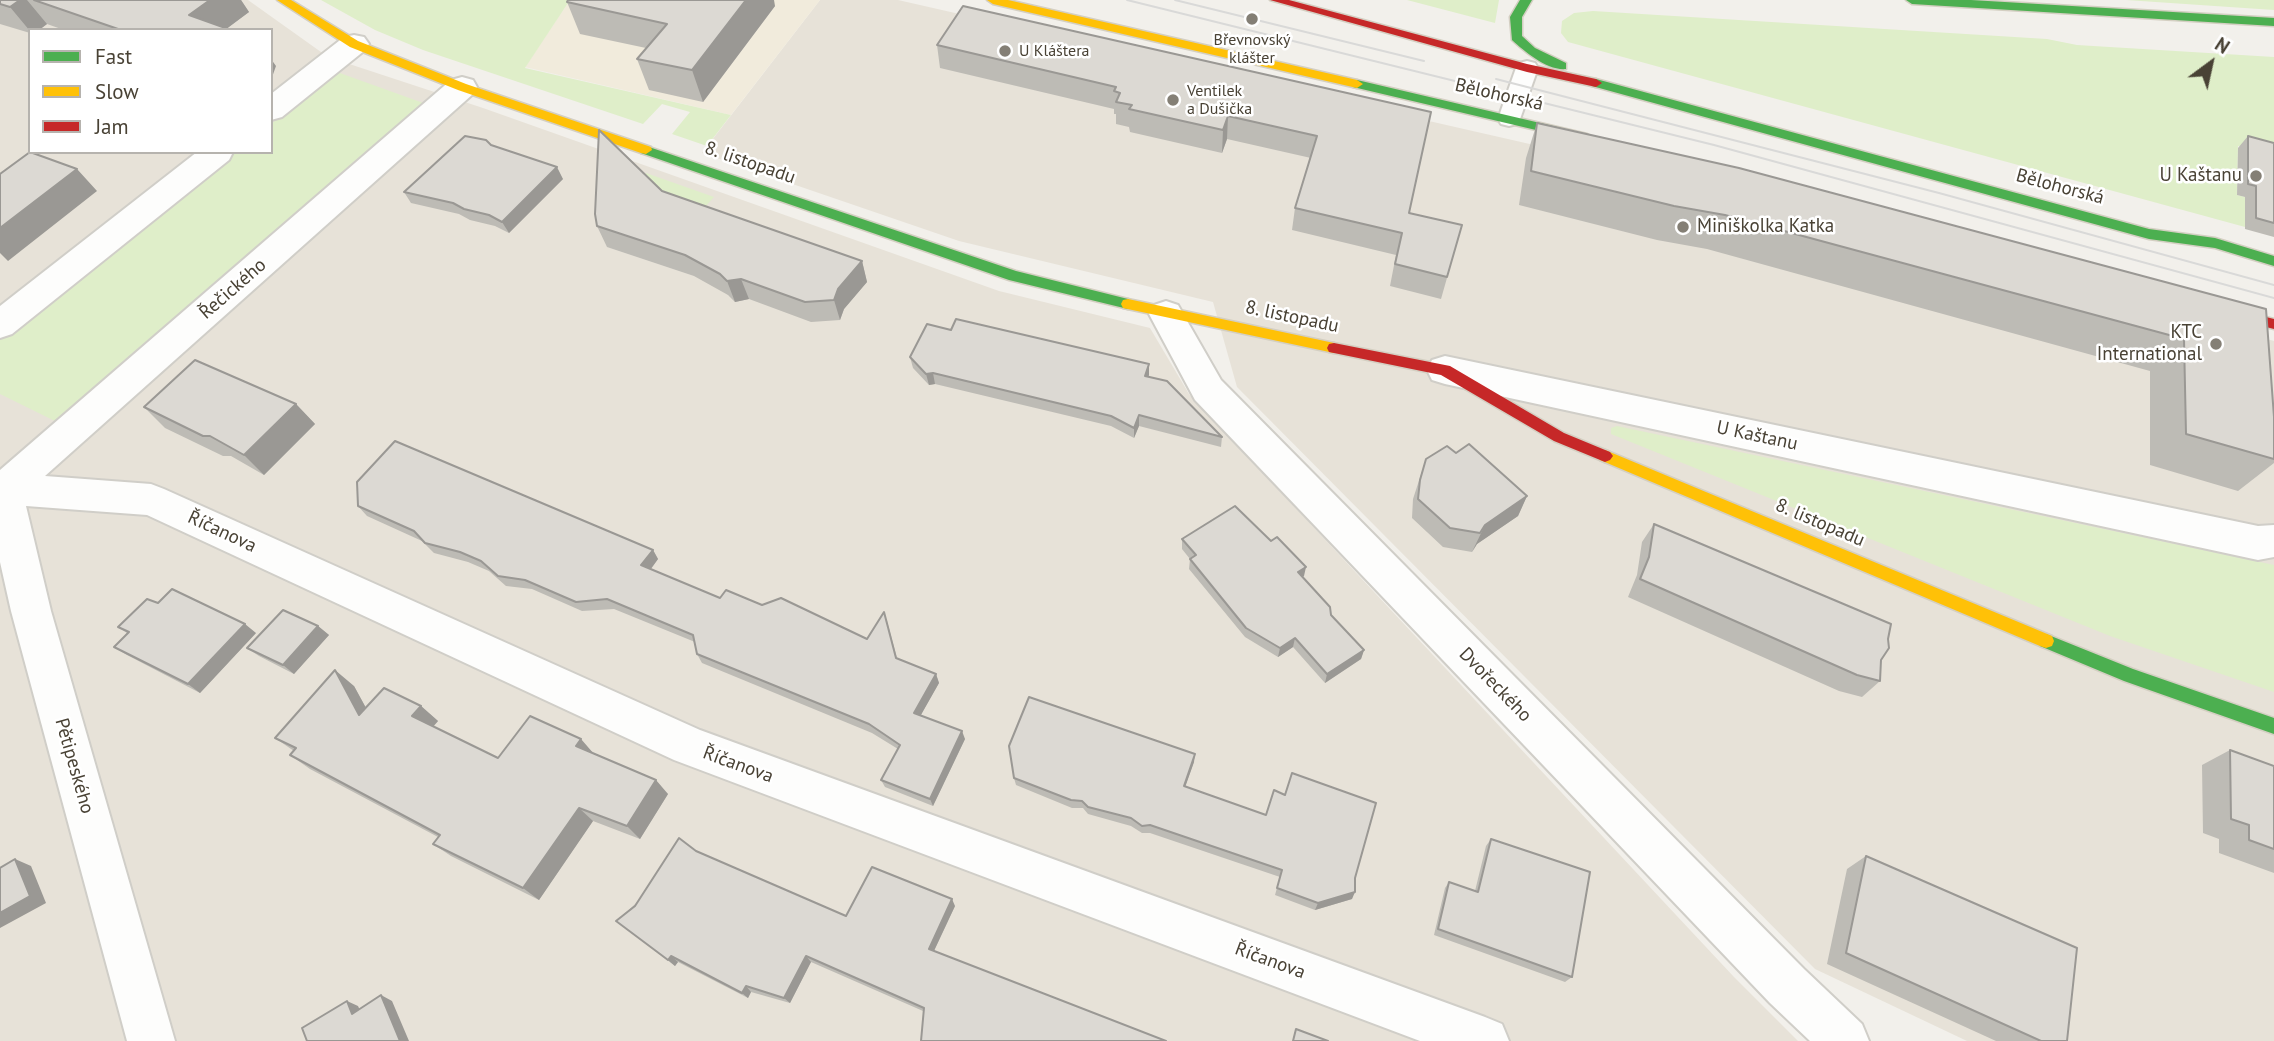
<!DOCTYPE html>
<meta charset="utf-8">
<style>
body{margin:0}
#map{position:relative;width:2274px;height:1041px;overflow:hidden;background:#f2f0eb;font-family:"PT Sans",sans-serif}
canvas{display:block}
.legend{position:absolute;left:28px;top:28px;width:245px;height:126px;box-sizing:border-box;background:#fff;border:2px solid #b6b3ae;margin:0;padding:9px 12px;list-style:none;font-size:21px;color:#494235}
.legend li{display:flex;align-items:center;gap:14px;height:35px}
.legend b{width:35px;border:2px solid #b6b3ae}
.north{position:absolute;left:2176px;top:28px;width:70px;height:70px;-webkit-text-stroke:5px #fff;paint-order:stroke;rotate:33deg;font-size:19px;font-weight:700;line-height:28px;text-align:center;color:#494235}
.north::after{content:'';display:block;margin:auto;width:24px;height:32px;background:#494235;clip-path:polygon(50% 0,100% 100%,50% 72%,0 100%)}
</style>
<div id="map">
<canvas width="2274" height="1041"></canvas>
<ul class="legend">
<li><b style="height:9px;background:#4caf50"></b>Fast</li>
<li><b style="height:9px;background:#ffc107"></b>Slow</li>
<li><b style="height:9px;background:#c62828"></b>Jam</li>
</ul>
<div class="north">N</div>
</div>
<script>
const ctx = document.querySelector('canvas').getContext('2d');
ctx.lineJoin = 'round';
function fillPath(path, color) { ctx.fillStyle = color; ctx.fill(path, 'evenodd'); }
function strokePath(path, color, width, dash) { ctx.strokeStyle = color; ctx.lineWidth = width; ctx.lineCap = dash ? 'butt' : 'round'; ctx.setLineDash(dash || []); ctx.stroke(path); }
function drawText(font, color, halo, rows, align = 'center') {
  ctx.font = font + ' "PT Sans",sans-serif'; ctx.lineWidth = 5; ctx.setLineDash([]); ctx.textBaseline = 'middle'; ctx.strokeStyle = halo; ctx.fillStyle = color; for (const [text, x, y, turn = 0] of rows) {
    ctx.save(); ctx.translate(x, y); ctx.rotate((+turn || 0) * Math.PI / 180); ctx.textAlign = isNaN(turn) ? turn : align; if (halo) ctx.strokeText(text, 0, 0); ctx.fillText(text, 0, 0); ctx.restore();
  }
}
const residential = new Path2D(`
 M0,0H248L328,57L483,108L999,291L1150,328L1189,394L1734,977L1798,1041H0ZM30,30H271V152H30Z
 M820,0H898L1714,186L2274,341V1041H1967L1815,969L1237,387L1213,302L959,241L702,153Z`);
const education = new Path2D(`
 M570,0H820L731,115L525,67Z`);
const green = new Path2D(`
 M321,0H570L525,68L731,115L707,146L672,134L690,112L662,104L643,124L423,50L375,30Z
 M1407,0H1499L1495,23Z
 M2126,0H2274V10Z
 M1593,11L2047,39L2077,45L2274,57V157L2238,146L2237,195L2245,197V227L1568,42L1561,33L1562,21L1574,13Z
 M337,72L426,104L63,425L0,394V338L235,152H271V124Z
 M646,173L714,197L693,220L625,197Z
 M1617,426L2274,565V692L2110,636L1611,434V428Z`);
const lane = new Path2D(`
 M1527,61L1535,63L1538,68L1520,119L1517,124L1509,126L1501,124L1498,119L1516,68L1519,63Z`);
const street = new Path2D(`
 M354,35L364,37L369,44L364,51L282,117L271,120V94L344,37Z
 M462,77L473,80L477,87L473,94L45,476L151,484L164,489L700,730L1485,1017L1502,1024L1509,1041H1420L674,760L147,515L26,506L51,611L175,1041H127L11,611L0,562V470L451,80Z
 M197,152H233L229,160L12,334L0,338V306Z
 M1166,301L1178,305L1221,380L1804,969L1862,1024L1869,1041H1810L1770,1003L1195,400L1149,314L1154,305Z
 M1445,356L2258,526L2274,525V557L2258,560L1445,384L1432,380L1427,370L1432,360Z`);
const fast = new Path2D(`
 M1520,0H1532L1522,17V36L1535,48L1566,63V69C1548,71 1525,52 1512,40L1510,17Z
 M1906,0H1971L2274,18V26L1912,4Z
 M1596,79L2149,229L2215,238L2274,256V266L2215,248L2149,239L1592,86V80Z
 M1357,80L1587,134L1593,138L1587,142L1353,87V81Z
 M646,146L1016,271L1128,299L1135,304L1128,309L1009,280L641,153L640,150Z
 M2046,634L2133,669L2274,718V734L2124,681L2040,646L2038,641L2040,636Z`);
const slow = new Path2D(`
 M277,0H291L358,41L466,84L651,147L652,150L646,154L641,153L458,90L350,47Z
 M987,0H1008L1357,80L1363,84L1357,88L993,4Z
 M1128,299L1334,343L1341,348L1334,353L1123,308L1121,304L1123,300Z
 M1605,450L2052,636L2054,641L2052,646L2046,648L2040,646L1600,460L1597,456L1600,452Z`);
const jam = new Path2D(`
 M1270,0H1289L1527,64L1596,79L1602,83L1596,87L1527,72Z
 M2215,304L2274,319V329L2210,313L2208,309L2210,305Z
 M1334,343L1450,366L1564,433L1610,452L1613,456L1610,460L1605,462L1554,441L1441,375L1329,352L1327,348L1329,344Z`);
const tram = new Path2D(`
 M1127,0L1714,145L2274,298
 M1175,0L1424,61
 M1496,79L1939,193L2274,285`);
const wall = new Path2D(`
 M0,0H241L249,12L227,28L231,30H64L47,24L39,30H30V33L0,24Z
 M567,2L775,6L703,102L649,90L637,59L646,48L580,34Z
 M937,45L1431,112L1409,213L1462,225L1441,299L1390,286L1396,255L1292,230L1295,208L1311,158L1227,139L1222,153L1130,132L1129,127L1116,124V114H1114V109L940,68Z
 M1537,123L2266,309L2274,417V463L2238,491L2150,465V371L1707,249L1657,240L1519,205L1526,158Z
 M2248,136L2274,143V237L2245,229V197L2237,195L2238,148Z
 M491,145L563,179L509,233L495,226L470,220L459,214L411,203L404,192Z
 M662,191L862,261L867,282L844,309L840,320L811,322L749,299L735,302L728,295L694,276L607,247L597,226Z
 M951,330L1149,375L1148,377L1222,437L1221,447L1139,426L1134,438L1111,426L935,384L929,385L913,368L910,357Z
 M296,404L315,424L264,475L231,456H223L165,428L144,407Z
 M1456,453L1527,496L1518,516L1477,544L1472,552L1443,547L1412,518L1413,499L1426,459Z
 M358,506L653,550L658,559L651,569L720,598L762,605L867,639L887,621L897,658L936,674L939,683L920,716L965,739L933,806L885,787L881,780L898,749L872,733L702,663L697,654L695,642L614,609L582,611L532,589L506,586L489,571L468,562L434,553L422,541L367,516Z
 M1654,524L1880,681L1862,697L1839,691L1628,597L1637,575L1642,542Z
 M1182,539L1304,576L1302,577L1331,615L1364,650L1361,659L1325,683L1293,647L1278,657L1245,637L1189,569L1190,559L1182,549Z
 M318,626L329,635L294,674L259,656L247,648Z
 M118,627L256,633L200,693L127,655L114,647L127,633Z
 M354,686L366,708L421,706L438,721L433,727L498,758L593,753L668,794L640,839L593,821L539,900L451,856L433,844L438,837L310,769L290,755L294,751L275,738Z
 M2230,750L2274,766V873L2219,853V839L2203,833L2202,765Z
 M1194,762L1185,787L1355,878L1352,899L1315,910L1275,895L1280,877L1150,833H1142L1131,826L1088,814L1083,808H1072L1016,785L1014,778Z
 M1491,839L1572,977L1565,982L1434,935L1445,888L1449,882L1475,891L1486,846Z
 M696,851L846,916L955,906L934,951L923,1011L811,962L790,1003L751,992L748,998L678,962L675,966L616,921Z
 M1866,856L2067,1041H1996L1827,964L1847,869Z`);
const shadedWall = new Path2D(`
 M20,0H27L47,24L39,30H30V31L10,7Z
 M210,0H241L249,12L225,30L189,15Z
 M746,0H774L775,6L703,102L692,70Z
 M271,59L276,66L271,80Z
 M1228,116L1227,139L1222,153L1223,130Z
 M557,167L563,179L509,233L502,222Z
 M77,169L97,191L8,261L0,253V228Z
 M862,261L867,282L844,309L840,320L834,300L838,289Z
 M741,279L749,299L735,302L727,281Z
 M1149,364V375L1144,386L1145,376Z
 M933,373L935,384L929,385L926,374Z
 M296,404L315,424L264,475L244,455Z
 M1139,415V426L1134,438V428Z
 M1527,496L1518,516L1477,544L1472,552L1485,525Z
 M653,550L658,559L647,574L641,565Z
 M1306,567L1304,576L1296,581L1298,572Z
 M245,624L256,633L200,693L188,684Z
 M318,626L329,635L294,674L283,665Z
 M1295,638L1293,647L1278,657L1280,648Z
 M1364,650L1361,659L1325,683L1327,674Z
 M335,670L354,686L378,730L359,715Z
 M936,674L939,683L917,722L914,713Z
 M421,706L438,721L429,731L412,716Z
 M962,731L965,739L933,806L930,799Z
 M581,739L594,754L576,746Z
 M1195,754L1194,762L1183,793L1184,786Z
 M656,780L668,794L640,839L627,826Z
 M579,808L593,821L539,900L523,888Z
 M15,859L31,866L46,903L0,928V913Z
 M1355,892L1352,899L1315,910L1318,903Z
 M952,899L955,906L932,955L929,949Z
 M671,956L678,962L675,966L668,960Z
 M806,956L811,962L790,1003L784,998Z
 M746,986L751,992L748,998L742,993Z
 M381,995L392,1001L409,1041H400Z
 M347,1001L358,1006L364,1019L352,1014Z`);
const building = new Path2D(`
 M0,0H20L10,7L0,4Z
 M34,0H210L189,15L231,30H121Z
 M568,0H746L692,70L637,59L667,24L567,2Z
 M963,6L1431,112L1409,213L1462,225L1447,277L1395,264L1402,233L1295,208L1317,136L1228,116L1223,130L1129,109L1132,105L1116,102L1120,93L1114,91L1116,87L937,45Z
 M1537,123L1739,168L2266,309L2274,417V459L2186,434L2184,339L1725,215L1674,206L1531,171Z
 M599,130L662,191L862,261L838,289L834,300L805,302L741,279L727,281L720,274L685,255L597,226L595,214Z
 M465,136L486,140L491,145L557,167L502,222L489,215L464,209L453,203L404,192Z
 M2248,136L2274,143V223L2256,218V186L2248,184Z
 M30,152L77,169L0,228V174Z
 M956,319L1149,364L1145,376L1167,381L1222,437L1139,415L1134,428L1111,416L933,373L926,374L910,357L927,324L951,330Z
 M195,360L296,404L244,455L210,436H203L144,407Z
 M395,441L653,550L641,565L720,598L726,590L762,605L781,598L867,639L884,612L896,658L936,674L914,713L962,731L930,799L881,780L900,745L869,724L697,654L693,635L607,599L576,602L525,580L498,576L481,561L460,552L425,543L414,531L358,506L357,482Z
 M1469,444L1527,496L1485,525L1480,533L1450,528L1418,499L1420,480L1426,459L1447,446L1456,453Z
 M1235,506L1271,541L1277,537L1306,567L1298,572L1330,607L1331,615L1364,650L1327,674L1295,638L1280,648L1246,628L1190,559L1196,555L1182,539Z
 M1654,524L1891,624L1888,639L1889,648L1881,660L1880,681L1857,675L1640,579L1649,557Z
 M172,589L245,624L188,684L114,647L129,632L118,627L147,599L158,603Z
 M283,610L318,626L283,665L247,648Z
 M335,670L359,715L384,688L421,706L412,716L498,758L530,716L581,739L576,746L656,780L627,826L579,808L523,888L433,844L440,835L290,755L296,748L275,738Z
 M1029,697L1195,754L1184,786L1266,815L1274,790L1285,795L1292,773L1376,803L1355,878V892L1318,903L1277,888L1282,870L1150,825L1142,826L1131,818L1088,807L1082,801L1071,800L1014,778L1009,746Z
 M2230,750L2274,766V849L2249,840V825L2231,819Z
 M679,838L696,851L846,916L872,867L952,899L929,949L1166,1041H921L924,1008L806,956L784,998L746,986L742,993L671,956L668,960L616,921L635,906Z
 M1491,839L1590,872L1572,977L1438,929L1449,882L1478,892Z
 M1866,856L2077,948L2067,1041H2041L1846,953Z
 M15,859L30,896L0,913V868Z
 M381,995L400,1041H307L302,1028L347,1001L352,1014Z
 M1296,1029L1328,1041H1293Z`);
const markers = [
 [1252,19,7,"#847f75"],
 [1005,51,7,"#847f75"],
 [1173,100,7,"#847f75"],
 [2256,176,7,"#847f75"],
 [1683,227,7,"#847f75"],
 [2216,344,7,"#847f75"]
];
const farPoinames = [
 ["Břevnovský",1252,40,"center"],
 ["klášter",1252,58,"center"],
 ["U Kláštera",1019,51],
 ["Ventilek",1187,91],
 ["a Dušička",1187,109]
];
const streetNames = [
 ["Bělohorská",1499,95,13],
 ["8. listopadu",750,163,19],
 ["Bělohorská",2060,187,15],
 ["Řečického",233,289,-41],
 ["8. listopadu",1292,317,12],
 ["U Kaštanu",1757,436,12],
 ["8. listopadu",1820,523,23],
 ["Říčanova",222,532,25],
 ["Dvořeckého",1495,685,46],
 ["Říčanova",738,765,20],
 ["Pětipeského",74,766,74],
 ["Říčanova",1270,961,20]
];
const poiNames = [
 ["U Kaštanu",2242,176],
 ["Miniškolka Katka",1697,227,"left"],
 ["KTC",2202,333],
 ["International",2202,355]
];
fillPath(residential, '#e7e2d8');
fillPath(education, '#f1ebdc');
fillPath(green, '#dfeec9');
strokePath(lane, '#d0cec8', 4);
strokePath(street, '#d0cec8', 4);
strokePath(fast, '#d4cfc2', 3);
strokePath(slow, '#d4cfc2', 3);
strokePath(jam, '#d4cfc2', 3);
fillPath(lane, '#fdfdfc');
fillPath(street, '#fdfdfc');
fillPath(fast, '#4caf50');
fillPath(slow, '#ffc107');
fillPath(jam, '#c62828');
strokePath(tram, '#d9d9d8', 2);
fillPath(wall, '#bdbbb5');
fillPath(shadedWall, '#9a9894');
fillPath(building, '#dcd9d3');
strokePath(building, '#9a9894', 2);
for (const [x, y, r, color] of markers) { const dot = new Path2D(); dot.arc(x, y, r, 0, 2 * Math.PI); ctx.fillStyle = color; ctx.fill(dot); strokePath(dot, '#fff', 2.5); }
drawText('16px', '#494235', '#fff', farPoinames, 'left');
drawText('19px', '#494235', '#fff', streetNames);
drawText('19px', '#494235', '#fff', poiNames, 'right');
</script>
